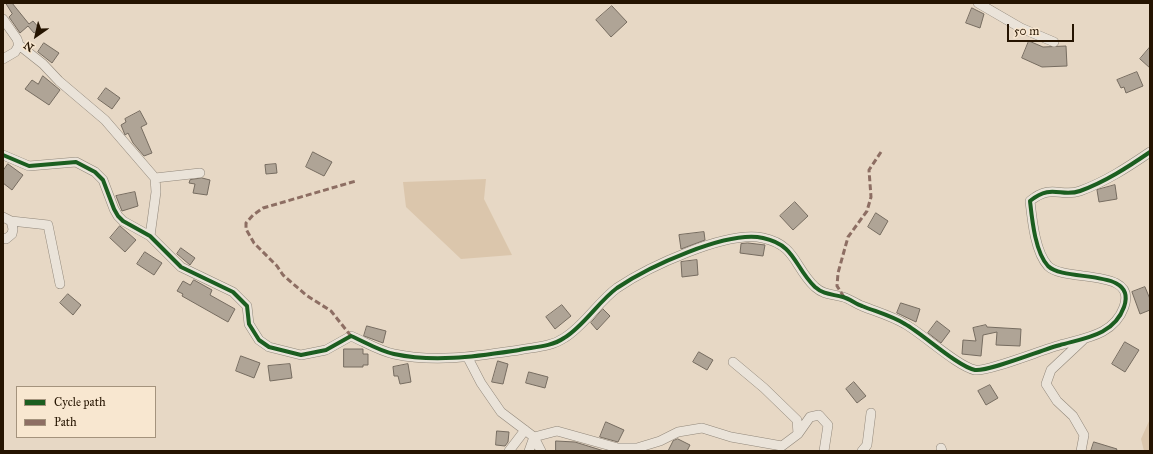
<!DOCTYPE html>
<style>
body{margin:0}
#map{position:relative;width:1153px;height:454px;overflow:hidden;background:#e7d8c5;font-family:"IM FELL Great Primer",serif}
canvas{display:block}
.frame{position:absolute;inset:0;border:4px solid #251401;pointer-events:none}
.legend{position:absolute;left:16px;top:386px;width:140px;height:52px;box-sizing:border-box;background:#f8e7d0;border:1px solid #a4937d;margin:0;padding:5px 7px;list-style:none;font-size:12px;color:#251401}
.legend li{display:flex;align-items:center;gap:8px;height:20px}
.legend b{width:20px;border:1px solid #a4937d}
.north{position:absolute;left:16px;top:16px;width:40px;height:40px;-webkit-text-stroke:3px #f8e7d0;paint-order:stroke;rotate:214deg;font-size:11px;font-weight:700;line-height:16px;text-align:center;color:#251401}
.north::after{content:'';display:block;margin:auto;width:14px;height:18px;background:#251401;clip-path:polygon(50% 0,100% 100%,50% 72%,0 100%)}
.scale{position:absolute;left:1007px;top:24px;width:67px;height:18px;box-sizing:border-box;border:2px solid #251401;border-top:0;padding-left:5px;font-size:12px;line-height:14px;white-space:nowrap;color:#251401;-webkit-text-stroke:3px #f8e7d0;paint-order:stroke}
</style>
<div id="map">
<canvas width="1153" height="454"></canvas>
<div class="frame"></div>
<ul class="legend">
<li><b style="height:5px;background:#1b5e20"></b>Cycle path</li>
<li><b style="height:5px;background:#8d6e63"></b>Path</li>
</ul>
<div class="north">N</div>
<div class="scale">50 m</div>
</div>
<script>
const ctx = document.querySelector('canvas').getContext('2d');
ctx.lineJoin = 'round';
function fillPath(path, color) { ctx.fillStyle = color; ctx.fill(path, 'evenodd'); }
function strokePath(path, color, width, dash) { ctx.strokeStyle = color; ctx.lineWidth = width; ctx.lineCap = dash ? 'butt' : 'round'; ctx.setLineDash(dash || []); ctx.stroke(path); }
const green = new Path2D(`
 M486,179L484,199L512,255L461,259L406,207L403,182Z
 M1150,419V451H1144L1141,439Z`);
const building = new Path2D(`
 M6,3H12L29,24L33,21L40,29L34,33L28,26L20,33L9,17L12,14Z
 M612,6L627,22L611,37L596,20Z
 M972,8L984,14L980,28L966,23Z
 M1029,41L1043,47L1066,46L1067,66L1042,67L1022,58Z
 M44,43L59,53L52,63L38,52Z
 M1150,47V68L1140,59Z
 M1137,72L1143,86L1126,93L1124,87L1121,88L1117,80Z
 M43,76L60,90L49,105L25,89L32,80L38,84Z
 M106,88L120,98L112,109L98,99Z
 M140,111L147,124L141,127L152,153L144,156L133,143L128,133L125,135L121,125L126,122L125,119Z
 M313,152L332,162L324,176L306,167Z
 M8,164L23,175L12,190L3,183V171Z
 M276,164L277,173L266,174L265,165Z
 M202,178L210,180L207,195L193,193L195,184L189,183L190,180Z
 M1115,185L1117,199L1099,202L1097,190Z
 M135,192L138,206L122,211L116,196Z
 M795,202L808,216L793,230L780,216Z
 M876,213L888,221L880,235L868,227Z
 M120,226L136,240L125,252L110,238Z
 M704,232L705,240L681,249L679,235Z
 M748,243L765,245L763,256L740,253L741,244Z
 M181,248L195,258L190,265L177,254Z
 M145,252L162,263L154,275L137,264Z
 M697,260L698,275L682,277L681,262Z
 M194,280L212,290L210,295L235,309L228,322L182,296L183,294L177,291L183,281L190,285Z
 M1145,287L1150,299V310L1140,314L1132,292Z
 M68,294L81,305L73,315L60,303Z
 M901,303L920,309L916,322L897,313Z
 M562,305L571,316L555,329L546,317Z
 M603,309L610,316L597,330L591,323Z
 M937,321L950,331L941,343L928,333Z
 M986,325L987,327L1021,329L1020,346L996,345L997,332L983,335L981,356L962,354L963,340L976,341L973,328Z
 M367,326L386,331L383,343L364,336Z
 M1125,342L1139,350L1125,372L1112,364Z
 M344,349H363V354H368V365H363V367H344Z
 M699,352L713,360L707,370L693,362Z
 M241,356L260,363L254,378L236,371Z
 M498,361L508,364L503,384L492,382Z
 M290,364L292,378L270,381L268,366Z
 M408,364L411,382L400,384L398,376H394L393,367Z
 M529,372L548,377L545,388L526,383Z
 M854,382L866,396L857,403L846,389Z
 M990,385L998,398L986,405L978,391Z
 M606,422L624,430L618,442L600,437Z
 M497,431L509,432L508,442L505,446L496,445Z
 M678,439L690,445L687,451H668L673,441Z
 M556,441L575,442L604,451H556Z
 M1094,442L1117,449L1116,451H1091Z`);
const minor = new Path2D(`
 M978,3L1021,28L1054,42
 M3,19L17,39L19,45L15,52L3,59
 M19,45L43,64L59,81L105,120L155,178L156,192L150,236
 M3,155L29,166L76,162L95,172L103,180L114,209L118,216L123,221L150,236L181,267L233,292L247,306L249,324L259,340L269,347L301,355L326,350L351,336C365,342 379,351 394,354C436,363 478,356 519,350C534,347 551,347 564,338C583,327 599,301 617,288C648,267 727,230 763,238C796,245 794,267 815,287C824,295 832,294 843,297C850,299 856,304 862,306C877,312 892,316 905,324C923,334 957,366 975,370C988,372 1044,349 1060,345C1085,338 1114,335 1124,307C1138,267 1065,283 1048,266C1035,252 1032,219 1030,201C1052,183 1061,198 1080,191C1105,182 1128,167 1150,152
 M155,178L200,173
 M3,217L11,221L13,229L12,234L6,239L3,238
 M11,221L48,225L60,284
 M468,358L481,383L501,412L534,437L541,451
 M733,362L764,388L797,420L798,434
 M941,448L942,451
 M509,451L525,430
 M529,451L534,437L557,431L618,448H637L660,441L678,432L702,428L731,437L782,446L798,434L810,417L819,415L828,425L824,451
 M862,451L867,445L871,413
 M1081,451L1084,435L1073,416L1057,401L1046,384L1051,370L1083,340`);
const quiet = new Path2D(`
 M844,297L837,286L838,273L848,237L867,211L871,197L869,170L881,152
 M351,336L331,311L306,295L283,275L277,266L254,243L246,229V223L253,215L263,208L356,181`);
const cycleway = new Path2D(`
 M3,155L29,166L76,162L95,172L103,180L114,209L118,216L123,221L150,236L181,267L233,292L247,306L249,324L259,340L269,347L301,355L326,350L351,336C365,342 379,351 394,354C436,363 478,356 519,350C534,347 551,347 564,338C583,327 599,301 617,288C648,267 727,230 763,238C796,245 794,267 815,287C824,295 832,294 843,297C850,299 856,304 862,306C877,312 892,316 905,324C923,334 957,366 975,370C988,372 1044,349 1060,345C1085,338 1114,335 1124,307C1138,267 1065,283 1048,266C1035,252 1032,219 1030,201C1052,183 1061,198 1080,191C1105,182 1128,167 1150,152`);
fillPath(green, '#dbc6ac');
fillPath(building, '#afa496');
strokePath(building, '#766c60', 1);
strokePath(minor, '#91877a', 10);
strokePath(minor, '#eae3d9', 9);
strokePath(quiet, '#8d6e63', 3, [6, 3]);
strokePath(cycleway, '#1b5e20', 4);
</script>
